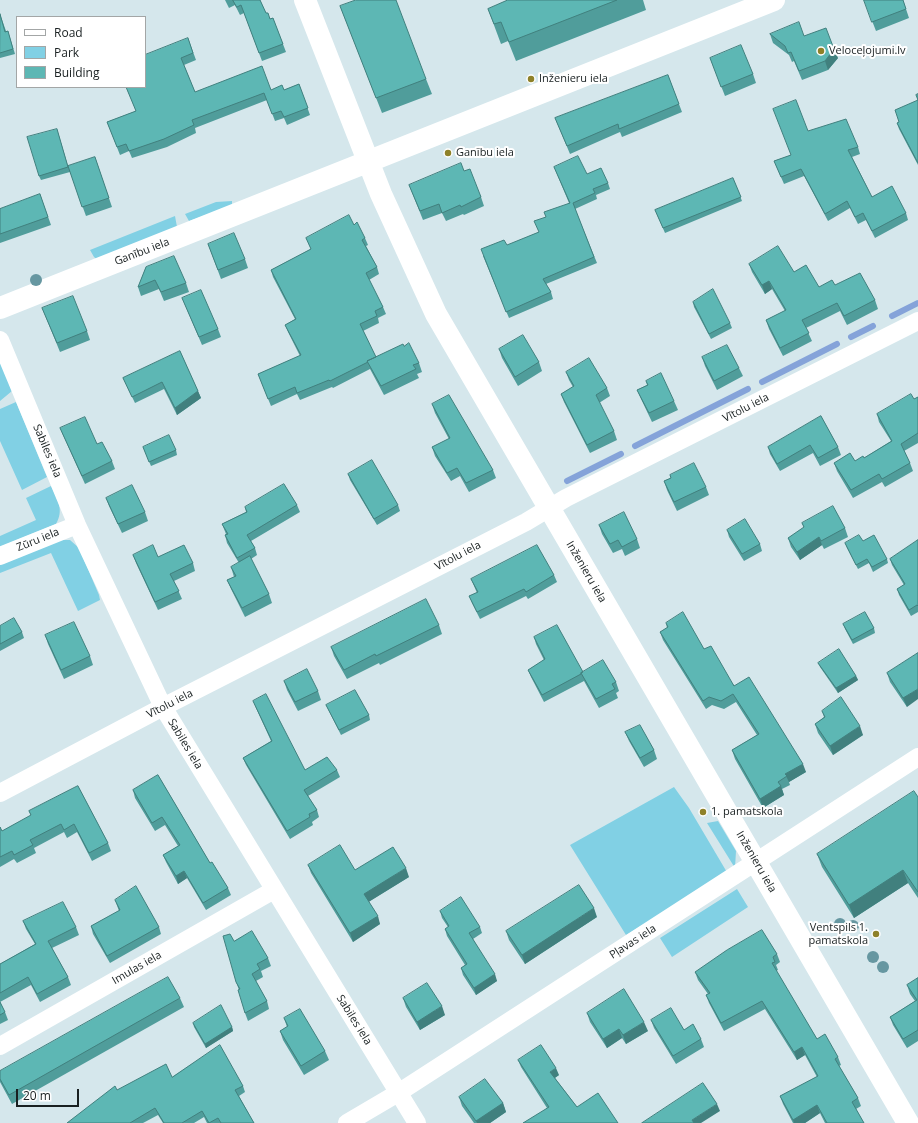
<!DOCTYPE html>
<meta charset="utf-8">
<style>
body{margin:0}
#map{position:relative;width:918px;height:1123px;overflow:hidden;background:#d5e7ec;font-family:"Open Sans",sans-serif}
canvas{display:block}
.legend{position:absolute;left:16px;top:16px;width:130px;height:72px;box-sizing:border-box;background:#fff;border:1px solid #a3a6a6;margin:0;padding:5px 7px;list-style:none;font-size:12px;color:#192021}
.legend li{display:flex;align-items:center;gap:8px;height:20px}
.legend b{width:20px;border:1px solid #a3a6a6}
.scale{position:absolute;left:16px;top:1089px;width:63px;height:18px;box-sizing:border-box;border:2px solid #192021;border-top:0;padding-left:5px;font-size:12px;line-height:14px;white-space:nowrap;color:#192021;-webkit-text-stroke:3px #fff;paint-order:stroke}
</style>
<div id="map">
<canvas width="918" height="1123"></canvas>
<ul class="legend">
<li><b style="height:5px;background:#fff"></b>Road</li>
<li><b style="height:11px;background:#81d0e4"></b>Park</li>
<li><b style="height:11px;background:#5db7b4"></b>Building</li>
</ul>
<div class="scale">20 m</div>
</div>
<script>
const ctx = document.querySelector('canvas').getContext('2d');
ctx.lineJoin = 'round';
function fillPath(path, color) { ctx.fillStyle = color; ctx.fill(path, 'evenodd'); }
function strokePath(path, color, width, dash) { ctx.strokeStyle = color; ctx.lineWidth = width; ctx.lineCap = dash ? 'butt' : 'round'; ctx.setLineDash(dash || []); ctx.stroke(path); }
function drawText(font, color, halo, rows, align = 'center') {
  ctx.font = font + ' "Open Sans",sans-serif'; ctx.lineWidth = 4; ctx.setLineDash([]); ctx.textBaseline = 'middle'; ctx.strokeStyle = halo; ctx.fillStyle = color; for (const [text, x, y, turn = 0] of rows) {
    ctx.save(); ctx.translate(x, y); ctx.rotate((+turn || 0) * Math.PI / 180); ctx.textAlign = isNaN(turn) ? turn : align; if (halo) ctx.strokeText(text, 0, 0); ctx.fillText(text, 0, 0); ctx.restore();
  }
}
const green = new Path2D(`
 M232,201V206L189,221L185,214L216,202Z
 M175,216L177,227L99,261L94,257L90,250Z
 M0,360L12,391L0,401Z
 M16,402L47,477L22,490L0,441V409Z
 M51,486C58,500 64,510 56,524L0,547V536L36,520L26,498Z
 M59,540H70L79,548L99,595L100,600L78,611L51,553L0,573V565Z
 M674,787L689,808L728,874L626,935L570,845Z
 M718,821L736,851L735,868L707,823Z
 M737,889L748,907L672,957L660,938Z`);
const stream = new Path2D(`
 M892,316L918,303
 M851,337L873,326
 M762,382L837,344
 M635,446L748,389
 M567,481L621,454`);
const minor = new Path2D(`
 M0,340L77,525L163,707L417,1123
 M0,556L77,525
 M0,793L163,707L526,522L566,498L918,321
 M0,1046L274,890
 M347,1123L398,1093L918,757`);
const tertiary = new Path2D(`
 M305,0L381,194L436,314L908,1123
 M0,308L774,0`);
const trees = [
 [36,280],
 [840,924],
 [853,926],
 [873,957],
 [883,967]
];
const wall = new Path2D(`
 M225,0H260L266,13L270,19L273,18L286,52L262,61L244,13L240,15L235,5L229,8Z
 M508,0H643L646,10L516,61L508,41L501,44L488,9Z
 M864,0H903L909,18L876,31Z
 M340,6L426,79L432,94L382,113Z
 M0,14L6,31H8L15,54L0,58Z
 M770,34L804,36L838,58L828,70L802,80L794,61L792,62L789,55L773,43Z
 M188,38L196,60L184,65L195,92L271,90H284L299,84L310,115L287,125L284,118L275,121L267,100L195,128L196,133L167,147L132,158L129,151L120,155L107,122L136,111L126,87H145Z
 M710,58L753,74L756,83L725,96Z
 M668,75L682,112L622,137L620,132L570,154L555,118Z
 M918,94V165L899,129L897,123L899,122L918,100Z
 M57,129L68,166L95,157L112,207L86,216L70,172L41,180L39,176Z
 M808,131L858,147L860,154L852,157L872,197L906,213L908,220L875,238L866,220L858,224L850,208L828,221L804,176L784,184L774,161L791,155Z
 M554,167L587,174L608,183L610,189L596,195L597,199L575,209L597,263L546,284L551,292L553,299L509,318L483,256L539,232L546,217L569,203Z
 M464,171L481,197L484,206L464,215L463,214L446,221L442,213L423,220L409,185Z
 M733,178L742,201L665,233L655,210Z
 M40,194L51,225L0,243V209Z
 M354,225L365,238L368,245L366,246L377,267L379,274L369,280L383,307L386,314L378,318L379,323L363,331L376,357L404,346L419,363L422,372L417,374L419,378L384,395L370,369L333,388L332,387L300,400L297,394L271,406L258,374L300,356L288,332L285,325L295,319L273,277L271,270L311,249L306,238Z
 M208,244L245,259L248,268L221,279Z
 M749,264L794,272L819,287L835,285L875,300L878,309L847,325L840,311L806,328L812,341L783,356L769,329L766,320L785,311L772,289L765,294L752,272Z
 M146,267L186,283L189,292L164,301L159,289L141,296L138,287Z
 M182,298L218,329L221,337L202,345Z
 M693,302L730,323L732,328L711,339L694,307Z
 M42,308L87,331L90,340L60,352Z
 M499,349L539,362L542,371L518,386L502,358Z
 M180,351L201,398L177,415L164,389L135,403L123,378Z
 M702,357L739,368L743,376L717,390L705,366Z
 M566,372L607,388L610,396L599,403L614,431L617,440L590,453L564,402L561,394L573,387L569,380Z
 M646,381L674,401L678,410L652,422L641,399L637,390L647,385Z
 M918,397V443L904,451L910,463L913,471L885,487L882,482L853,498L837,471L834,463L855,461L864,458L891,441L879,422L877,414L914,399Z
 M432,404L493,470L496,478L469,492L460,476L451,481L435,456L432,447L449,439L435,413Z
 M821,416L838,447L841,455L820,466L813,453L780,471L770,454L768,447Z
 M60,428L97,444L112,461L115,469L85,484L63,435Z
 M143,447L176,450L177,455L151,466Z
 M348,474L398,505L400,511L377,525L350,480Z
 M670,475L706,487L709,495L677,511L667,490L664,481L671,478Z
 M106,498L145,512L148,521L122,533L109,506Z
 M297,505L300,512L251,541L255,548L257,555L251,559L269,594L272,603L245,617L231,589L227,580L234,577L231,567L239,563L227,543L225,535L226,534L222,524L246,512L245,507Z
 M802,523L845,528L848,537L824,549L822,545L800,560L791,547L788,538L804,528Z
 M599,525L637,539L640,548L625,556L622,549L613,553L602,534Z
 M727,530L760,544L762,551L744,561L729,537Z
 M918,540V612L911,616L899,595L897,589L904,585L892,565L890,559Z
 M863,541L887,559L888,563L873,572L869,563L858,569L847,548L845,543Z
 M133,555L158,557L193,563L195,571L174,581L182,599L158,610L136,563Z
 M554,575L557,582L528,599L526,596L480,619L472,603L469,596L477,593L471,579Z
 M666,623L704,649L806,772L789,782L790,785L782,789L784,795L763,808L735,759L732,750L757,735L736,702L724,709L712,705L706,709L663,640L660,632L667,628Z
 M843,624L874,628L875,633L853,644L845,629Z
 M439,625L442,634L380,665L379,663L347,679L334,656L331,647Z
 M0,626L22,632L24,638L0,651Z
 M45,635L90,656L93,665L64,679L48,644Z
 M534,637L583,672L616,682L619,691L616,693L618,698L599,708L584,681L544,702L531,677L528,670L544,660L536,644Z
 M918,653L907,707L890,682L887,673Z
 M818,663L856,676L858,680L838,693L820,667Z
 M284,681L318,691L321,700L298,711L287,690Z
 M253,701L305,770H337L340,777L308,796L317,810L319,817L312,822L313,825L290,839L246,765L243,758L271,741L256,708Z
 M326,705L369,715L370,720L341,735Z
 M822,711L863,735L833,755L818,733L815,724L824,717Z
 M625,732L654,750L657,759L644,767L629,741Z
 M158,775L210,863L228,888L231,895L206,910L187,878L178,884L166,862L163,855L178,846L165,825L155,831L135,798L133,790Z
 M78,786L108,843L111,851L92,861L77,832L67,838L64,832L34,848L36,853L17,863L14,859L0,867V827L2,831L31,816L29,811Z
 M918,797V898L908,883L854,918L822,867L817,854Z
 M308,865L355,870L409,877L368,902L380,924L353,942L311,873Z
 M115,900L159,927L161,934L110,963L93,934L91,926L119,911Z
 M440,911L480,927L482,933L473,939L497,981L476,995L463,975L461,968L465,965L447,936L445,929L448,927L442,918Z
 M597,917L525,964L509,940L506,931Z
 M23,921L76,927L79,935L52,948L68,977L71,985L40,1002L31,985L0,1002L5,1012L8,1020L0,1024V964L35,944L26,929Z
 M234,941L268,958L271,966L261,971L263,977L256,981L267,1001L269,1009L248,1021L245,1013L239,990L236,982Z
 M777,954L780,962L776,965L778,970L776,971L817,1039L838,1057L841,1065L839,1066L858,1098L861,1106L856,1109L864,1123H825L820,1113L805,1123H793L783,1104L780,1096L817,1077L805,1055L797,1060L765,1009L724,1031L709,1003L706,995L708,994L698,980L695,972Z
 M918,978V1041L907,1048L893,1025L890,1017L915,1001L910,994L907,985Z
 M180,998L184,1007L12,1104L0,1082V1071Z
 M403,998L445,1015L420,1030L406,1007Z
 M587,1013L648,1031L626,1044L622,1038L607,1048L590,1022Z
 M284,1018L325,1051L329,1060L304,1075L283,1040L280,1031L287,1027Z
 M651,1020L684,1030L701,1039L704,1047L676,1064L654,1028Z
 M193,1023L232,1027L233,1031L206,1048L194,1027Z
 M518,1060L559,1075L555,1078L577,1107L547,1108L521,1067Z
 M172,1077L243,1086L245,1092L239,1096L254,1123H207L204,1117L194,1123H163L158,1115L143,1123H67L117,1090Z
 M459,1097L503,1103L506,1112L490,1123H474L462,1106Z`);
const shadedWall = new Path2D(`
 M834,49L838,58L828,70L825,61Z
 M769,281L772,289L765,294L762,285Z
 M198,391L201,398L177,415L175,408Z
 M819,537L822,545L800,560L797,552Z
 M856,676L858,680L838,693L836,688Z
 M918,689V699L907,707L903,698Z
 M860,726L863,735L833,755L830,746Z
 M803,764L806,772L789,782L785,774Z
 M781,786L784,795L763,808L760,799Z
 M406,868L409,877L367,903L364,894Z
 M903,870L908,883L854,918L849,905Z
 M184,871L187,878L178,884L176,876Z
 M594,908L597,917L525,964L522,955Z
 M378,916L380,924L353,942L350,933Z
 M495,974L497,981L476,995L474,988Z
 M442,1006L445,1015L420,1030L417,1022Z
 M644,1022L648,1031L626,1044L623,1035Z
 M232,1027L233,1031L206,1048L205,1044Z
 M619,1029L622,1038L607,1048L603,1039Z
 M802,1047L805,1055L797,1060L794,1052Z
 M556,1068L559,1075L553,1079L550,1072Z
 M503,1103L506,1112L490,1123H477L476,1121Z
 M717,1104L720,1111L701,1123H693L692,1120Z
 M817,1105L820,1113L805,1123H794L793,1120Z`);
const building = new Path2D(`
 M233,0H260L266,13H268L270,19L273,18L283,44L259,53L241,5L237,7Z
 M356,0H396L426,79L376,98L340,6Z
 M508,0H617L509,42L501,22L494,24L488,9Z
 M864,0H903L906,9L872,22Z
 M0,14L5,32L8,31L13,49L0,53Z
 M799,22L804,36L826,28L834,49L825,61L799,71L791,52L788,53L785,46L770,34Z
 M188,38L193,53L181,58L195,92L262,66L271,90L282,85L284,90L299,84L308,108L284,117L281,111L272,114L264,93L192,120L194,125L164,139L129,151L126,144L117,147L107,122L136,111L126,87H145V55Z
 M741,45L753,74L721,87L710,58Z
 M668,75L679,104L619,129L618,124L567,146L555,118Z
 M918,94V163L897,123L899,122L895,110L918,100L916,95Z
 M796,100L808,131L846,119L858,147L848,150L872,197L892,186L906,213L872,231L863,213L855,217L847,201L825,214L801,169L781,177L774,161L791,155L773,109Z
 M57,129L68,167L39,176L27,137Z
 M578,156L587,174L601,168L608,183L593,189L595,193L573,203L594,257L543,279L551,292L506,312L481,249L504,240L507,245L539,232L534,221L546,217L544,212L570,203L554,167Z
 M95,157L109,198L82,207L68,166Z
 M461,163L464,171L470,169L481,197L461,207L460,205L442,213L439,204L420,211L409,185Z
 M733,178L741,197L663,228L655,210Z
 M40,194L48,217L0,234V209Z
 M349,215L354,225L357,222L365,238L362,240L377,267L366,273L383,307L375,311L377,316L360,324L376,357L367,361L368,362L330,381L329,380L297,393L295,387L268,399L258,374L301,355L285,325L296,319L271,270L311,249L306,238Z
 M234,233L245,259L218,270L208,244Z
 M778,246L794,272L806,265L819,287L832,280L835,285L860,273L875,300L844,316L837,303L802,320L809,333L780,348L766,320L786,310L769,281L762,285L749,264Z
 M174,256L186,283L161,292L155,280L138,287L146,267Z
 M713,289L730,323L709,334L693,302Z
 M201,290L218,329L199,337L182,298Z
 M73,296L87,331L57,343L42,308Z
 M523,335L539,362L515,377L499,349Z
 M409,343L419,363L413,365L416,369L381,386L367,361L403,344L404,346Z
 M727,345L739,368L714,381L702,357Z
 M180,351L198,391L175,408L162,382L132,397L123,378Z
 M589,358L607,388L596,395L614,431L587,445L561,394L574,386L566,372Z
 M661,373L674,401L649,413L637,390L648,385L646,381Z
 M911,394L914,399L918,397V433L901,444L910,463L882,479L879,474L851,490L834,463L850,453L855,461L863,456L864,458L892,441L877,414Z
 M449,395L493,470L466,483L457,468L447,473L432,447L450,438L432,404Z
 M821,416L838,447L818,458L810,445L777,464L768,447Z
 M85,417L97,444L102,442L112,461L82,476L60,428Z
 M169,435L176,450L149,462L143,447Z
 M372,460L398,505L374,519L348,474Z
 M694,463L706,487L674,502L664,481L671,478L670,475Z
 M284,484L297,505L247,535L255,548L237,558L225,535L228,534L222,524L247,512L245,507Z
 M132,485L145,512L118,524L106,498Z
 M833,506L845,528L821,541L819,537L797,552L788,538L804,527L802,523Z
 M624,512L637,539L622,547L618,540L610,544L599,525Z
 M745,519L760,544L742,554L727,530Z
 M859,535L863,541L874,535L887,559L872,567L867,559L856,565L845,543Z
 M918,540V606L917,605L909,610L897,589L905,584L890,559Z
 M153,545L158,557L184,545L193,563L170,574L179,591L155,602L133,555Z
 M537,545L554,575L526,592L524,589L477,612L469,596L478,592L471,579Z
 M250,556L269,594L242,608L227,580L236,576L231,567Z
 M426,599L439,625L376,656L375,654L344,670L331,647Z
 M683,612L704,649L711,646L734,686L749,677L803,764L785,774L787,776L778,782L781,786L760,799L732,750L759,734L733,694L721,701L709,697L703,701L660,632L668,627L666,623Z
 M865,612L874,628L852,640L843,624Z
 M14,618L22,632L0,644V626Z
 M74,622L90,656L61,670L45,635Z
 M557,625L583,672L581,673V674L542,695L528,670L545,659L534,637Z
 M839,649L856,676L836,688L818,663Z
 M918,653V689L903,698L887,673Z
 M603,660L616,682L612,684L615,689L596,699L581,673Z
 M307,669L318,691L295,702L284,681Z
 M355,690L369,715L339,730L326,705Z
 M266,694L305,770L327,757L337,770L304,790L317,810L309,814L310,817L287,831L243,758L272,741L253,701Z
 M841,697L860,726L830,746L815,724L825,717L822,711Z
 M640,725L654,750L640,758L625,732Z
 M158,775L210,863L212,862L228,888L203,903L184,871L176,876L163,855L180,845L162,817L152,823L133,790Z
 M78,786L108,843L89,853L74,824L64,830L61,824L30,840L33,845L14,855L12,851L0,857V827L2,831L31,815L29,811Z
 M914,791L918,797V892L903,870L849,905L817,854Z
 M340,845L355,870L393,847L406,868L364,894L378,916L350,933L308,865Z
 M579,885L594,908L522,955L506,931Z
 M136,886L159,927L107,956L91,926L120,910L115,900Z
 M461,897L480,927L469,933L495,974L474,988L461,968L467,964L445,929L449,926L440,911Z
 M63,902L76,927L48,941L68,977L37,994L28,977L0,993V964L36,944L23,921Z
 M762,930L777,954L773,957L775,962L772,963L817,1039L825,1034L838,1057L835,1059L858,1098L852,1102L864,1123H827L817,1105L793,1120L780,1096L818,1076L802,1047L794,1052L762,1001L721,1023L706,995L710,993L695,972L727,950Z
 M252,931L268,958L257,964L260,969L252,974L267,1001L245,1013L238,990L240,989L236,982L223,936L230,934L234,941Z
 M168,977L180,998L9,1095L0,1079V1071Z
 M918,978V1030L903,1039L890,1017L917,1000L907,985Z
 M427,983L442,1006L417,1022L403,998Z
 M624,989L644,1022L623,1035L619,1029L603,1039L587,1013Z
 M0,1002L5,1012L0,1015Z
 M221,1005L232,1027L205,1044L193,1023Z
 M671,1008L684,1030L693,1024L701,1039L673,1056L651,1020Z
 M300,1009L325,1051L301,1066L280,1031L288,1026L284,1018Z
 M220,1045L243,1086L235,1090L254,1123H221L218,1118L209,1123L202,1111L182,1123H164L155,1108L130,1123H67L115,1086L117,1090L166,1064L172,1077Z
 M541,1045L556,1068L550,1072L577,1107L598,1093L618,1123H523L549,1107L518,1060Z
 M485,1079L503,1103L476,1121L459,1097Z
 M703,1083L717,1104L692,1120L694,1123H642Z`);
const markers = [
 [821,51,4,"#8e8128"],
 [531,79,4,"#8e8128"],
 [448,153,4,"#8e8128"],
 [703,812,4,"#8e8128"],
 [876,934,4,"#8e8128"]
];
const poiNames = [
 ["Veloceļojumi.lv",829,51],
 ["Inženieru iela",539,79],
 ["Ganību iela",456,153],
 ["1. pamatskola",711,812],
 ["Ventspils 1.",868,928,"right"],
 ["pamatskola",868,941,"right"]
];
const streetNames = [
 ["Ganību iela",142,252,-21],
 ["Vītolu iela",746,408,-27],
 ["Sabiles iela",47,451,67],
 ["Zūru iela",38,540,-22],
 ["Vītolu iela",458,556,-28],
 ["Inženieru iela",586,572,60],
 ["Vītolu iela",170,704,-27],
 ["Sabiles iela",185,744,59],
 ["Inženieru iela",756,862,60],
 ["Pļavas iela",633,942,-33],
 ["Imulas iela",137,968,-30],
 ["Sabiles iela",354,1020,58]
];
fillPath(green, '#81d0e4');
strokePath(stream, '#85a3d9', 6);
strokePath(minor, '#fff', 18);
strokePath(tertiary, '#fff', 22);
ctx.fillStyle = '#6697a1';
for (const [x, y] of trees) { ctx.beginPath(); ctx.arc(x, y, 6, 0, 2 * Math.PI); ctx.fill(); }
fillPath(wall, '#509d9b');
fillPath(shadedWall, '#41807e');
fillPath(building, '#5db7b4');
strokePath(building, '#41807e', 1);
for (const [x, y, r, color] of markers) { const dot = new Path2D(); dot.arc(x, y, r, 0, 2 * Math.PI); ctx.fillStyle = color; ctx.fill(dot); strokePath(dot, '#fff', 1.5); }
drawText('11px', '#192021', '#fff', poiNames, 'left');
drawText('11px', '#192021', '#fff', streetNames);
</script>
